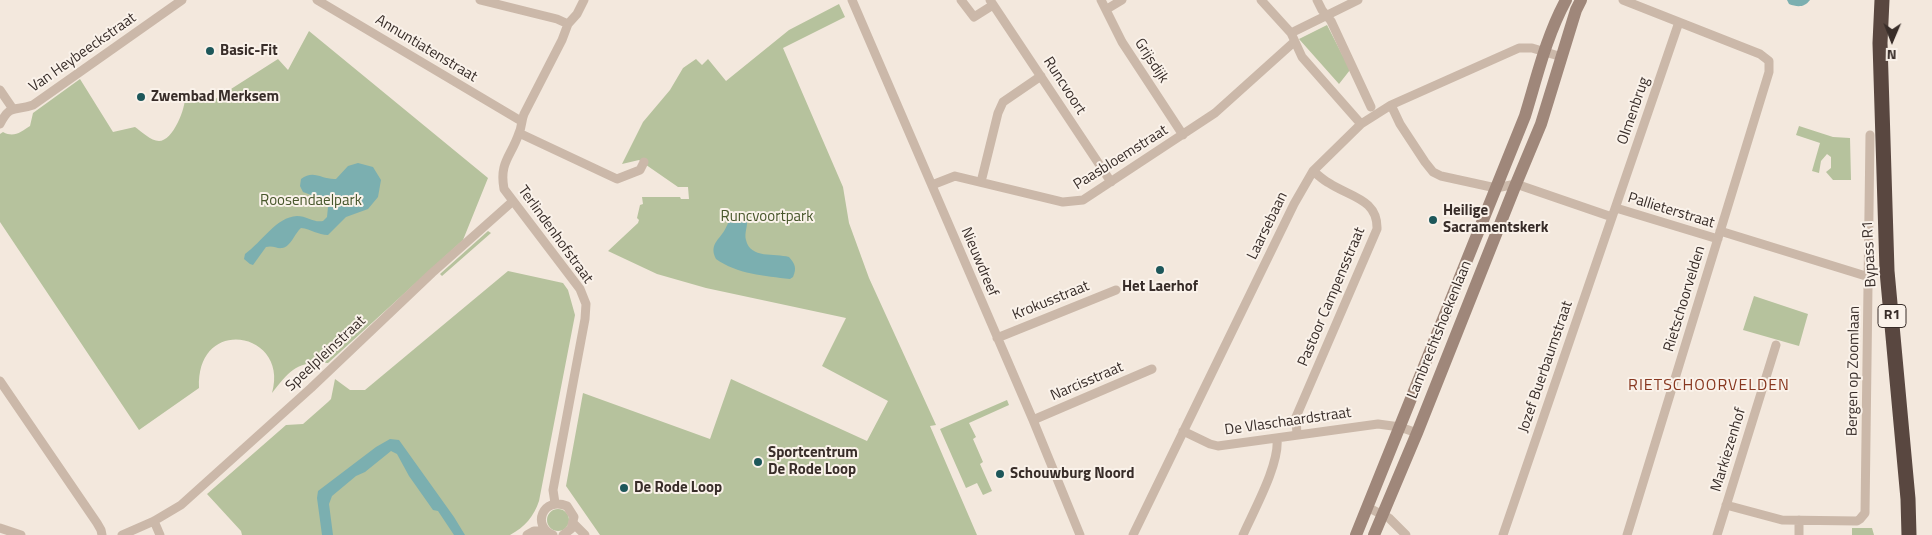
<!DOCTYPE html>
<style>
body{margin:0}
#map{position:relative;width:1932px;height:535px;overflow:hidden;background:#f3e8dd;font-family:"Titillium Web",sans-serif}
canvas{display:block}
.north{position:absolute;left:1867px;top:15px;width:50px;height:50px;-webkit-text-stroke:4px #faf2ea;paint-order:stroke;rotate:181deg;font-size:14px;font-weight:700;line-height:20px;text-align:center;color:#382d29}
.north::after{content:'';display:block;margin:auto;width:18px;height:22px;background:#382d29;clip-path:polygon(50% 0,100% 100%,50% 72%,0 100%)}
</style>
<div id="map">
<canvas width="1932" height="535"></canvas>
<div class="north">N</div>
</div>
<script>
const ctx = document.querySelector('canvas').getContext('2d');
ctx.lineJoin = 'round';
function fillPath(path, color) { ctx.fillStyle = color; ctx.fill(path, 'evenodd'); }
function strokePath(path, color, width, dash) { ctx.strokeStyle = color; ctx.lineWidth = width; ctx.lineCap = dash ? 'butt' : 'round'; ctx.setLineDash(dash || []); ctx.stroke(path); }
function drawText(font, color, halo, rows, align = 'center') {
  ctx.font = font + ' "Titillium Web",sans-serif'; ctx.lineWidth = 4; ctx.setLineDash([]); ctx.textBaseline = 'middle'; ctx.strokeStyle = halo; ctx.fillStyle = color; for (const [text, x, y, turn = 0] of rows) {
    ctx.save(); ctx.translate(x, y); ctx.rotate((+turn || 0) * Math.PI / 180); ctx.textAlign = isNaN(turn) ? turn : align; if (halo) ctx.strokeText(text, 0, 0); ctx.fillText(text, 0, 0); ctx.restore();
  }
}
const green = new Path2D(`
 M839,4L845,17L783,48L843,187L849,223L869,278L936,425L930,426L977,535H600L566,486L583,393L710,439L731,379L867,441L888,401L822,366L846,318L706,288L657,274L608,251L638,223L639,220L637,218L640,205L643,204L642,197H680L681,199H689L688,187H678L639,160L622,164L643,122L670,90L683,68L696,59L702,65L708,59L726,81L789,30Z
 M1327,25L1350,70L1339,84L1299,39Z
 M309,31L488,178L463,240L328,363C297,361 290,370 272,393C290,332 196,314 199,388L139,430L0,222V134L3,132C14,138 21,132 30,126L33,113L80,79L113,132L135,127C141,131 151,141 159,141C173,141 186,108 185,96L209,103L278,59L288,70Z
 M1799,126L1833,137L1850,138L1851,180H1833L1826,172L1831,168V157L1827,154L1821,161L1819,173L1812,171L1820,143L1796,135Z
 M488,231L491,233L442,276L440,274Z
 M508,271L563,283L568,290L575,315L539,501C534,516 525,527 510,535H242L241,531L207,494L286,425L303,424L328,402L331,399L335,379L350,390H365Z
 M1754,296L1808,314L1799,346L1743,330Z
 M1007,400L1009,405L969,423L976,437L973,439L983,462L980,464L992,491L983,495L977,483L966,488L940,429Z
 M547 520a11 11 0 1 1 22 0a11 11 0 1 1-22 0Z
 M1852,528H1872L1874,535H1852Z`);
const water = new Path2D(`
 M1787,0H1810C1804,8 1797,7 1789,4Z
 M358,163L373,167L381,180L378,197L368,209L346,217L328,235C318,235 311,229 301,228C295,233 290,248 282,248C277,249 273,245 266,247L253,265L250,264L244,259L245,254C262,242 276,217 297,216C307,216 314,223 323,221L327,217L328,207L319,198L303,192L300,186L301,179C314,169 322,180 336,179L348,166Z
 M736,214H741L747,219C748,226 744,233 746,240C750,259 775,253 789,257C795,264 797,268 793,277L790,279C765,276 737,274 716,259C710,247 716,242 722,234C726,229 729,221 731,215Z
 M390,439L399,440L454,517L465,535H454L438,511L433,510L409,476L397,454L391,451L365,472L356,476L332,496L329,504L333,535H322L317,498L318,491L376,447Z`);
const street = new Path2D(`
 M317,0L521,121
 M480,0L557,19L568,24
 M852,0L1033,420L1080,535
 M961,0L974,17L993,5
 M990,0L1111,182
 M1101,0L1122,42L1183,135
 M1261,0L1291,33L1302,57L1361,124
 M1317,0L1322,10L1331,21L1371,107
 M1623,0L1760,54L1769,61V72L1627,535
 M1107,9L1122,0
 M1291,33L1358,0
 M0,90L13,109
 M1391,105L1400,124L1425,162L1433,172L1441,176L1496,188L1516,184L1612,217
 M0,124C11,103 14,112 33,105L182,0
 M519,133L617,179L640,170L644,162
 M981,182L998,113L1003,102L1041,76
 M932,185L955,176L1063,202L1083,200L1215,113L1294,42
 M1616,208L1718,239
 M1720,231L1869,277
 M997,338L1116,290
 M0,381L97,523L101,530L102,535
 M1033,420L1152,369
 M1183,431L1210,444L1218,446L1378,424L1400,427L1417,433
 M1297,435L1296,417L1377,229C1378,199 1350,197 1329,183C1323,180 1318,175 1313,171
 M555,503L553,490L585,319L586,304L580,289L504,189C499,162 511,157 519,133C522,127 521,121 524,114L562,40L568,24L577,14L584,0
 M1726,505L1782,520L1857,521L1860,519L1865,513L1870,135
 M1367,507L1389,518L1406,535
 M1799,520V535
 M154,521L160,535
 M574,524L585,535
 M0,528L21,535
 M122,535L154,521L181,505L311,388L432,273L513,201
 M527,535L534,531H546
 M553,535C531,526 543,496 567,506L574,517L571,529L563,535
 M1133,535L1294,204L1313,171L1361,124L1391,105L1519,48H1532L1562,57
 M1243,535C1254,510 1280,464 1277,438
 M1503,535L1679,22
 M1717,535L1776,345`);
const secondary = new Path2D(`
 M1356,535L1525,116C1537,77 1546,37 1566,0
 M1374,535L1417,433L1516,184L1541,124L1576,10L1581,0`);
const highway = new Path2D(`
 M1882,0L1880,43L1887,271L1908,499L1909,535`);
const markers = [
 [210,51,5,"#1d575a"],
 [141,97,5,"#1d575a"],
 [1433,220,5,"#1d575a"],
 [1160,270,5,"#1d575a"],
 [758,462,5,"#1d575a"],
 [1000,474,5,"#1d575a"],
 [624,488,5,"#1d575a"]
];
const shields = [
 [1892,316,28]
];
const shieldNames = [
 ["R1",1892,316]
];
const streetNames = [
 ["Annuntiatenstraat",426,49,31],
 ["Van Heybeeckstraat",83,53,-35],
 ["Grijsdijk",1151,61,57],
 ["Runcvoort",1064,86,57],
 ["Olmenbrug",1634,111,-71],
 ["Paasbloemstraat",1121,158,-32],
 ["Pallieterstraat",1671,211,17],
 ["Laarsebaan",1268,226,-64],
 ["Terlindenhofstraat",555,235,54],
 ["Bypass R1",1870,254,-93],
 ["Nieuwdreef",979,262,67],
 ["Pastoor Campensstraat",1332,297,-67],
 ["Rietschoorvelden",1685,299,-73],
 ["Krokusstraat",1051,301,-22],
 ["Lambrechtshoekenlaan",1440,330,-68],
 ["Speelpleinstraat",326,354,-43],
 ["Jozef Buerbaumstraat",1546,367,-71],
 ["Bergen op Zoomlaan",1854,371,-89],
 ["Narcisstraat",1087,382,-23],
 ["De Vlaschaardstraat",1288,422,-8],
 ["Markiezenhof",1729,450,-73]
];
const poiNames = [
 ["Basic-Fit",220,51],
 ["Zwembad Merksem",151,97],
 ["Heilige",1443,211],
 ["Sacramentskerk",1443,228],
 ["Het Laerhof",1160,287,"center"],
 ["Sportcentrum",768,453],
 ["De Rode Loop",768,470],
 ["Schouwburg Noord",1010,474],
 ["De Rode Loop",634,488]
];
const parkNames = [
 ["Roosendaelpark",311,201],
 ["Runcvoortpark",767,217]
];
const neighbourhoodNames = [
 ["RIETSCHOORVELDEN",1709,386]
];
fillPath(green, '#b6c29d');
fillPath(water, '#7bafb0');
strokePath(street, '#cbb8a9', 9);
strokePath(secondary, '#9f877a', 12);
strokePath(highway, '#594740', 15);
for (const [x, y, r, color] of markers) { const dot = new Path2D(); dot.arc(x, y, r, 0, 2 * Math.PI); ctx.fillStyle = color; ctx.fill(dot); strokePath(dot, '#faf2ea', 2); }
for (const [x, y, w] of shields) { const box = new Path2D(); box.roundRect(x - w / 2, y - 11.5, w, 23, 4); ctx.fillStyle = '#faf2ea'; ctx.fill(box); strokePath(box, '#382d29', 1); }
drawText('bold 14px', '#382d29', null, shieldNames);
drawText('15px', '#382d29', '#faf2ea', streetNames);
drawText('bold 15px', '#382d29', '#faf2ea', poiNames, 'left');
drawText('15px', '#48572c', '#faf2ea', parkNames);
ctx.letterSpacing = '1px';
drawText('16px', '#883820', '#faf2ea', neighbourhoodNames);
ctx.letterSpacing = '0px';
</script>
